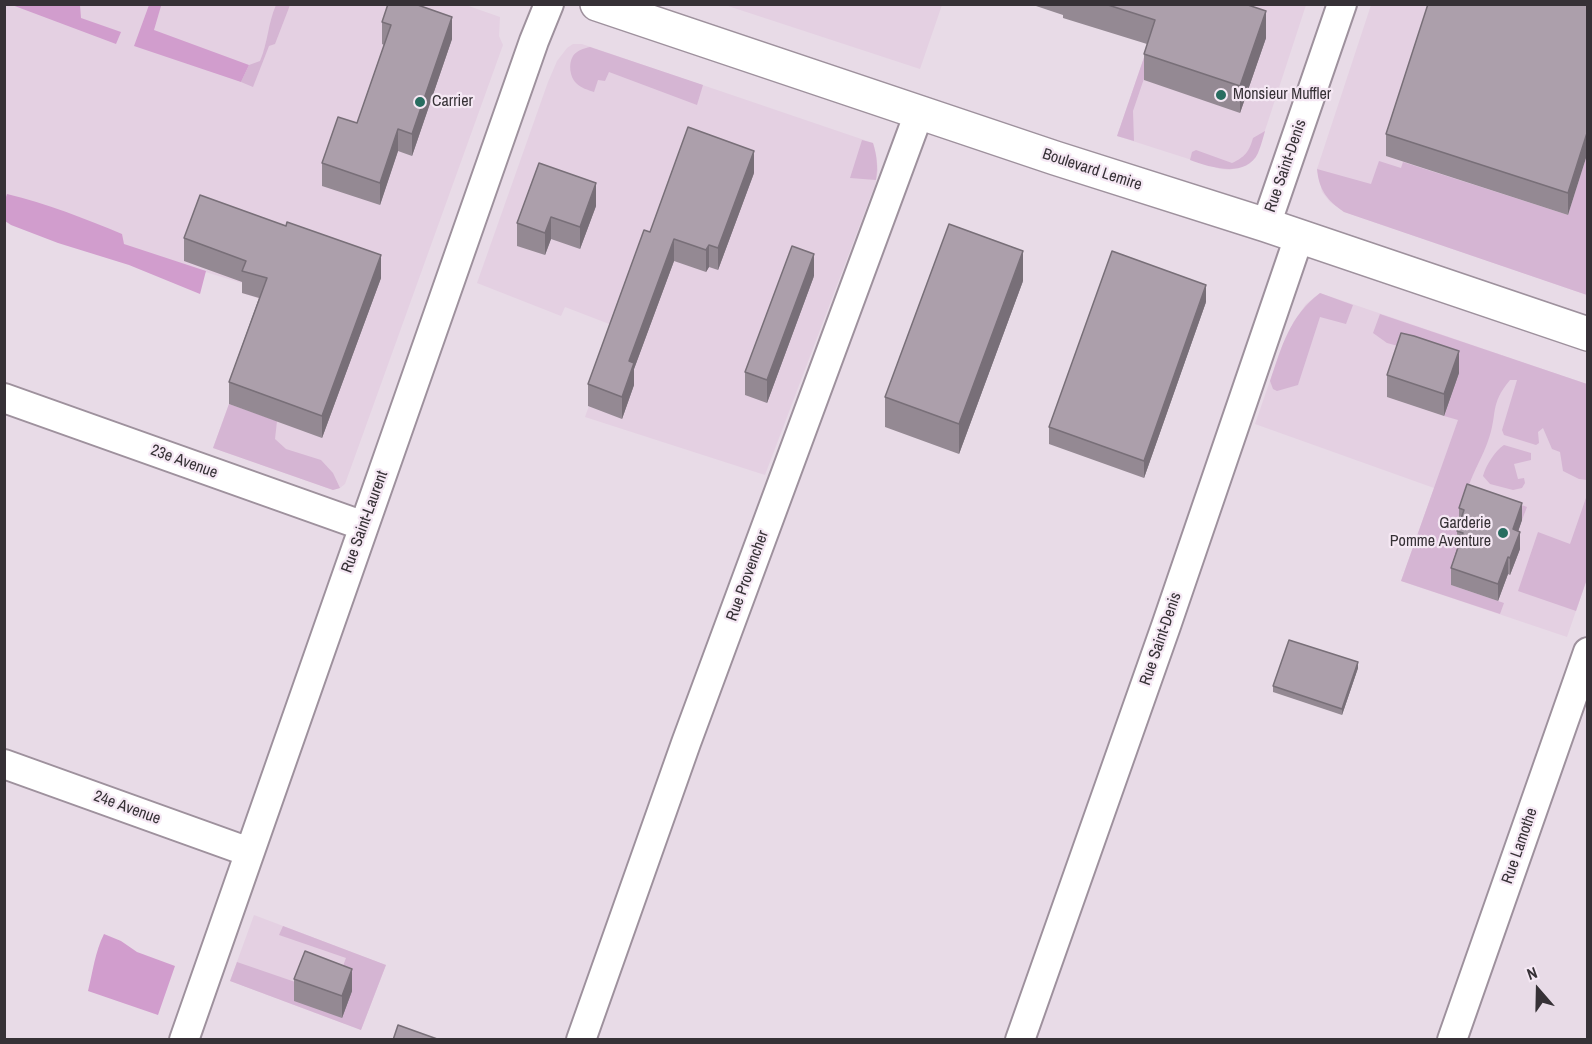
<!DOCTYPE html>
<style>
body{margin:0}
#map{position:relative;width:1592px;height:1044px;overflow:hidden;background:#e8dbe7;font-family:"Archivo Narrow",sans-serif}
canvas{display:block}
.frame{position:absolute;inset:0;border:6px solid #363136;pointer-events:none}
.north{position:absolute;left:1508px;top:960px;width:60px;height:60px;-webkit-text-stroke:4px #f5e8f4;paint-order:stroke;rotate:340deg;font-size:16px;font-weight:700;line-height:24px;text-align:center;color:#363136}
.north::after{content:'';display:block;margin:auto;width:21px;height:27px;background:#363136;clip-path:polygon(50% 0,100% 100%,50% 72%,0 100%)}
</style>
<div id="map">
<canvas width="1592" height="1044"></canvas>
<div class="frame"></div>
<div class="north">N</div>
</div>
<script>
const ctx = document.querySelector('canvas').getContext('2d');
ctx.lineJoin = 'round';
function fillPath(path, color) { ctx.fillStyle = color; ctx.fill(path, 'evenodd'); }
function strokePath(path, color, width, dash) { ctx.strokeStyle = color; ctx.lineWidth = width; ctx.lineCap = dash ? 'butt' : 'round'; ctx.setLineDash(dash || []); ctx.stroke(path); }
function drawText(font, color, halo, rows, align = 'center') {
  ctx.font = font + ' "Archivo Narrow",sans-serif'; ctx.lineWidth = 4.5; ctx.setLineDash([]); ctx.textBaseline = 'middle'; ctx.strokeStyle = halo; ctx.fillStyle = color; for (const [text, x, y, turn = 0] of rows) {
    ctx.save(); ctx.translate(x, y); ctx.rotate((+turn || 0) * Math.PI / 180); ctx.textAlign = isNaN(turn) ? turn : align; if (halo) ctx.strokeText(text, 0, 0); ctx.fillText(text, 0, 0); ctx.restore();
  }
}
const built = new Path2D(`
 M463,4L500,17L499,36L503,45L345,484L340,488L333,490L213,448L266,301L242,293L245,284L5,211L4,5Z
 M725,5H942L920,69Z
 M1162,5H1306L1257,155L1249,163L1230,170L1220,169L1117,136Z
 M1371,5H1587V295L1344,212L1330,202L1322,192L1317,169Z
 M573,44H582L873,143L876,154L878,170L875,185L765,475L585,417L617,327L565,307L561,316L477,283L548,82L557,61L567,48Z
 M1320,293L1587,384V579L1567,637L1401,581L1434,488L1255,424L1281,349L1294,321L1306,304Z
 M254,915L386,965L361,1030L230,981Z`);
const green = new Path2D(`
 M276,5H290L275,44L269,46L253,87L241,82L249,65L260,61C268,42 268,23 276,5Z
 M1162,5H1169L1133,111L1134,141L1117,136Z
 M590,47L703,85L697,105L609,72L605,81L598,80L594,92C588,90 581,88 576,83C570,77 568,64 573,56C576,51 584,48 590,47Z
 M1265,131C1263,138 1261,146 1258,153C1246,179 1209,167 1190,160L1192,152L1196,150L1232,163C1245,157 1249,152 1253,138Z
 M862,140L873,143C877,156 878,167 876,180L850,178Z
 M1587,155V295L1344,212C1327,200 1319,190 1317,169L1371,184L1379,161L1401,168L1403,162L1568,215Z
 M1320,293L1353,305L1346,324L1320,317L1298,385L1277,391L1273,389L1270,381C1282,346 1289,317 1320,293Z
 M1380,314L1587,384V480L1579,479L1563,471L1560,452L1552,449L1543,428L1538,432L1539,443L1536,445L1504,435L1502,430L1517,380H1510C1489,405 1498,414 1488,441C1483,456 1474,470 1469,485L1527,507L1522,520L1457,548L1463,550L1451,585L1504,603L1500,614L1401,581L1458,420L1444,416L1459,373L1416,351L1387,343L1373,333Z
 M229,404L277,421L275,439L286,449L321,460L333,473L340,488L333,490L213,448Z
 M1504,445L1531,453V460L1514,464L1518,479L1524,478L1525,483L1522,488L1513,490L1490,484L1483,476C1486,465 1495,451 1504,445Z
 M1587,495V579L1576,611L1518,591L1538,532L1570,544Z
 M283,926L386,965L361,1030L230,981L237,962L301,984L336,985L346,958L279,935Z`);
const forest = new Path2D(`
 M12,5H80L81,18L121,32L116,44Z
 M149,5L161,6L154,30L249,65L241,82L134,46Z
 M7,194C46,203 86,219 122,234L124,244L206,271L200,294L129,265L58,243L11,225L5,221V200Z
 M104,934L121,941L137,952L175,966L158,1015L88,991C93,971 95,952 104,934Z`);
const street = new Path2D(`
 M1266,225L1342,4
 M4,398L364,526
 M4,764L249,852
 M184,1040L534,41L549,4
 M581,1040L686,743L919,113
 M1020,1040L1166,626L1299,237
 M1452,1040L1588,652`);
const secondary = new Path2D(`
 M597,4L1055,158L1266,225L1588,334`);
const wall = new Path2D(`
 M1030,4H1245L1266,38L1240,113L1144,80V54L1147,44L1063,18V15Z
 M1587,4L1568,215L1386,156V134Z
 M382,22L452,39L412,156L398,151L380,205L322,186V163L357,123L384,45L382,44Z
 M754,173L718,270L709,267L706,272L674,261L634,369V385L622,419L588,406V384L650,232Z
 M596,206L580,249L551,239L545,255L517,246V223Z
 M184,238L381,278L322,438L229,404V382L259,298L242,293V282L184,261Z
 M814,276L767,403L745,395V372Z
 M1023,281L959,454L885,427V397Z
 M1206,302L1144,478L1049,444V427Z
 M1459,373L1444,416L1387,397V375Z
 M1459,508L1522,520L1518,531L1520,549L1510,575L1508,574L1498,601L1451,585V568L1457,549V531L1459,525Z
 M1358,668L1342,715L1273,692V686Z
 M294,979L352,991L342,1018L294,1001Z`);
const shadedWall = new Path2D(`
 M1266,11V38L1240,113V86Z
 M452,17V39L412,156V134Z
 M398,129V151L380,205V183Z
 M1587,133V155L1568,215V193Z
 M754,151V173L718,270V248Z
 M596,183V206L580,249V227Z
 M551,217V239L545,255V233Z
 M674,239V261L634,369V385L622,419V397L629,361Z
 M709,245V267L706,272V250Z
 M1023,251V281L959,454V424Z
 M814,254V276L767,403V380Z
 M381,255V278L322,438V416Z
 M1206,285V302L1144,478V461Z
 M1459,351V373L1444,416V394Z
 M1522,503V520L1513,547V529Z
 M1520,532V549L1510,575V558Z
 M1508,557V574L1498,601V584Z
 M1358,662V668L1342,715V709Z
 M352,969V991L342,1018V996Z`);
const building = new Path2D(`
 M388,4H415L452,17L412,134L398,129L380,183L322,163L338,117L357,123L391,25L382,22Z
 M1105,4H1245L1266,11L1240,86L1144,54L1155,20Z
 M1428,4H1587V133L1568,193L1386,134Z
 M688,127L754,151L718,248L709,245L706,250L674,239L629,361L634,363L622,397L588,384L644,230L650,232Z
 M539,163L596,183L580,227L551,217L545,233L517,223Z
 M200,195L286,226L287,222L381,255L322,416L229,382L267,278L242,271L246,261L184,238Z
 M949,224L1023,251L959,424L885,397Z
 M792,246L814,254L767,380L745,372Z
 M1112,251L1206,285L1144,461L1049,427Z
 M1401,333L1414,336L1459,351L1444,394L1387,375Z
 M1467,484L1522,503L1513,529L1520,532L1510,558L1508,557L1498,584L1451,568L1463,533L1457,531L1464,510L1459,508Z
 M1289,640L1358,662L1342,709L1273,686Z
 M305,951L352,969L342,996L294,979Z
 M398,1025L440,1040H393Z`);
const markers = [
 [1221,95,6,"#286d60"],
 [420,102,6,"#286d60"],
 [1503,533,6,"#286d60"]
];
const poiNames = [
 ["Monsieur Muffler",1233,95],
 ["Carrier",432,102],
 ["Garderie",1491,524,"right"],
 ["Pomme Aventure",1491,542,"right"]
];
const streetNames = [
 ["Rue Saint-Denis",1286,166,-71],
 ["Boulevard Lemire",1092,170,18],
 ["23e Avenue",184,462,20],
 ["Rue Saint-Laurent",365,522,-70],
 ["Rue Provencher",748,576,-70],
 ["Rue Saint-Denis",1161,639,-71],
 ["24e Avenue",127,808,20],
 ["Rue Lamothe",1520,846,-71]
];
fillPath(built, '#e4d0e2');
fillPath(green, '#d5b5d3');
fillPath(forest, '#d19dcd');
strokePath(street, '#9e919d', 32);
strokePath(secondary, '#9e919d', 36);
strokePath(street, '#fff', 28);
strokePath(secondary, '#fff', 33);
fillPath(wall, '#948993');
fillPath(shadedWall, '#786f78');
fillPath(building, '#ac9fab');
strokePath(building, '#786f78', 1.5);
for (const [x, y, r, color] of markers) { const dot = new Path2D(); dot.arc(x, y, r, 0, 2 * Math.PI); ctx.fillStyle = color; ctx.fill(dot); strokePath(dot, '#f5e8f4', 2); }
drawText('16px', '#363136', '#f5e8f4', poiNames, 'left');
drawText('16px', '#363136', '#f5e8f4', streetNames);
</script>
